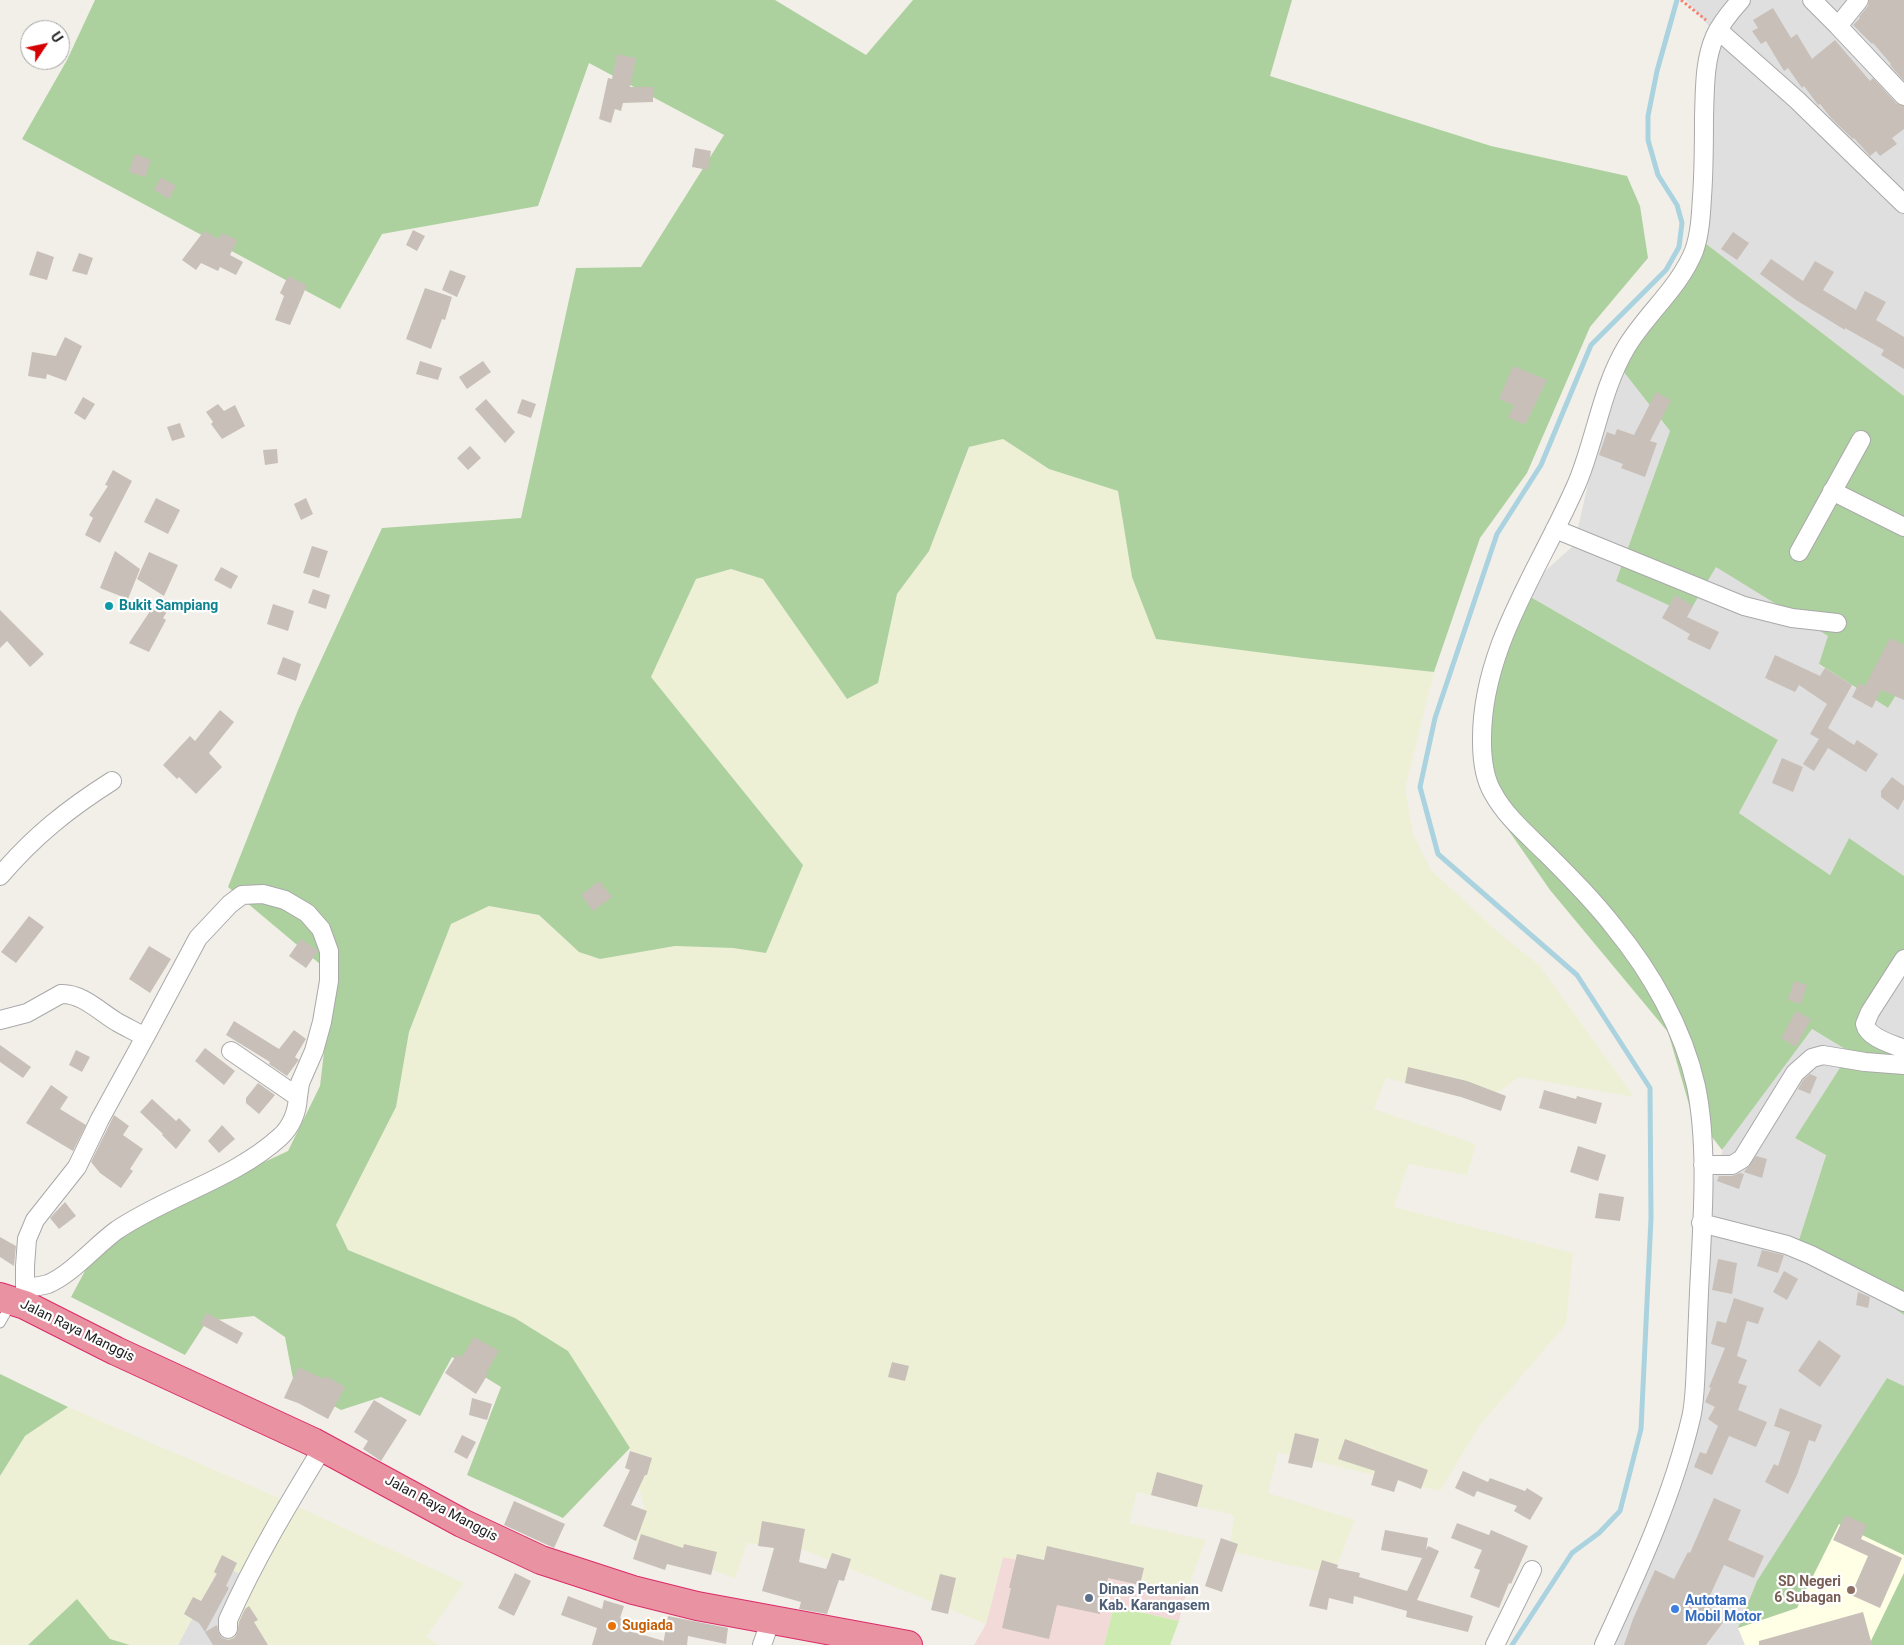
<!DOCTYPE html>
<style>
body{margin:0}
#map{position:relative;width:1904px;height:1645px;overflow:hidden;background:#f2efe9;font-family:Roboto,sans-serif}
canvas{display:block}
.north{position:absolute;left:20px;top:20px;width:50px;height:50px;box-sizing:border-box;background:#fff;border:1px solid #a7a7a7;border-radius:50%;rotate:56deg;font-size:14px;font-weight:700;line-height:20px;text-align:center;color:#222}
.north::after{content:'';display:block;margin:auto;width:18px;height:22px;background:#d40000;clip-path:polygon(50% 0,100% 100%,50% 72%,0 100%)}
</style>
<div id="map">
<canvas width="1904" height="1645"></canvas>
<div class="north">U</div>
</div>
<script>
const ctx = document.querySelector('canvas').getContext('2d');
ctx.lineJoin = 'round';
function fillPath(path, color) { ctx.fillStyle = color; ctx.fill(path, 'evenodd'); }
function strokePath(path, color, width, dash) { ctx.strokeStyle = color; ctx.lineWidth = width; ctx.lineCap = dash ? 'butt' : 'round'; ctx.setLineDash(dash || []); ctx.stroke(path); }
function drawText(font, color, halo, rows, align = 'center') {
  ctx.font = font + ' Roboto,sans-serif'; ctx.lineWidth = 4.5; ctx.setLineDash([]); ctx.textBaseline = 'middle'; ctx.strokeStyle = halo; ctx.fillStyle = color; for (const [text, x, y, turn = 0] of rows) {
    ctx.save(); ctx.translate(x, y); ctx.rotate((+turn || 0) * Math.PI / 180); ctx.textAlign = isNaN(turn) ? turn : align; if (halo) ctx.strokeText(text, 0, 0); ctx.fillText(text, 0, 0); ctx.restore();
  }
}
const residential = new Path2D(`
 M1686,0H1904V396L1692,233L1714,32Z
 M1616,362L1670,431L1616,581L1716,566L1829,636L1819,665L1888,708L1904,682V876L1849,838L1830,875L1739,813L1778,740L1522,592L1574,545Z
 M1904,966V1042L1869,1025Z
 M1812,1029L1850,1052L1795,1138L1826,1154L1798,1243L1904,1315V1386L1887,1378L1739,1628L1745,1645H1606L1693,1404L1700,1223L1728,1134Z
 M222,1562L247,1578L232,1645H178Z`);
const commercial = new Path2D(`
 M1003,1557L1187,1590L1179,1621L1114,1606L1104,1645H974L986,1624Z`);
const education = new Path2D(`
 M1839,1524L1904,1555V1573L1869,1645H1745L1738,1628L1797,1608Z`);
const farmland = new Path2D(`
 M1003,439L1049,469L1118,491L1132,577L1303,658L1434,672L1405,788L1413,834L1431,870L1499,933L1540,966L1634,1097L1519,1077L1484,1102L1386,1078L1374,1109L1476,1144L1467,1175L1408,1164L1394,1207L1573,1253L1566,1324L1480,1425L1440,1491L1278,1452L1268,1493L1355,1520L1333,1575L1229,1551L1234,1515L1137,1492L1129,1523L1206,1540L1187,1590L1003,1557L986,1624L804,1550L747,1543L735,1578L635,1542L644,1507L630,1449L568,1351L515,1318L348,1250L336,1225L396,1107L409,1032L451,924L489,906L539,915L579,952L600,959L675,946L733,948L766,953L803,865L651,677L696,579L731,569L763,579L847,699L878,683L897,594L929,551L970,447Z
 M68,1407L263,1491L464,1583L426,1637L439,1645H232L221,1629L247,1578L223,1565L222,1562L178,1645H130L110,1639L77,1599L28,1645H0V1476L25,1436Z`);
const grass = new Path2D(`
 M1114,1606L1179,1621L1170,1645H1104Z`);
const forest = new Path2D(`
 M95,0H775L866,55L913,0H1292L1270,76L1491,146L1627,176L1640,206L1648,258L1590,327L1527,473L1480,538L1434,672L1303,658L1156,639L1132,577L1118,491L1049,469L1003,439L969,447L929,551L897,594L878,683L847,699L763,579L731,569L696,579L651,677L803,865L766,953L733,948L675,946L600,959L579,952L539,915L489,906L451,924L409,1032L396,1107L336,1225L348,1250L515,1318L568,1351L630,1448L563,1518L467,1475L501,1387L452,1357L420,1416L381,1397L341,1410L294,1384L285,1337L254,1316L207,1321L185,1355L71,1297L100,1243L157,1212L288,1151L320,1086L333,975L228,887L298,710L382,528L521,518L576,268L641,267L724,135L589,63L538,206L382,234L340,309L22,139L67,60Z
 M1692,233L1904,396V682L1888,708L1819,664L1828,636L1716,567L1688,614L1616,581L1670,431L1616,362L1677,280Z
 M1522,592L1778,740L1739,813L1830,875L1849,838L1904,876V966L1869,1024L1904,1042V1315L1798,1243L1826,1155L1795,1138L1850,1052L1812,1029L1722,1150L1690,1108L1668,1032L1550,890L1484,795L1480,709Z
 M0,1374L68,1407L25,1436L0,1476Z
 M1887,1378L1904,1386V1555L1839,1524L1797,1608L1738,1628L1757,1581Z
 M1904,1573V1645H1869Z
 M77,1599L110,1639L130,1645H28Z`);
const stream = new Path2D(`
 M1512,1645L1572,1553L1599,1533L1620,1511L1641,1429L1651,1218L1650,1088L1577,975L1438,854L1420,787L1435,718L1497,534L1541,465L1591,345L1666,270L1679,247L1682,223L1677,205L1658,175L1648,140V116L1657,71L1677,0`);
const building = new Path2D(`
 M1869,0H1904V81L1890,65L1891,64L1873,43L1872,44L1853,25L1860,18L1859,17L1868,6Z
 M1773,8L1791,38L1797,34L1812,59L1835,40L1870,81L1873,78L1896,103L1904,106V129L1892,138L1897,144L1880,156L1876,151L1870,156L1854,138L1853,139L1832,119L1820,104L1818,105L1804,86L1802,88L1788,68L1784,71L1766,41L1761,44L1752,31L1758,28L1753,20Z
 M617,54L636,58L630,87H653V102L623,103L621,111L615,109L611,123L599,119L608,78L612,79Z
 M695,148L711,151L708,170L692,167Z
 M135,154L151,160L145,177L129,172Z
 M161,177L176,186L169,199L154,190Z
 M413,230L425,236L417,251L406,245Z
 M204,231L219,239L222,233L237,240L230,255L243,262L236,275L220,267L218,271L201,263L196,270L182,260Z
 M1733,232L1749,243L1737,260L1721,249Z
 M37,251L54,257L47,280L29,275Z
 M79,253L93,258L87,275L72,271Z
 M1771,259L1803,281L1815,261L1834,272L1823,290L1856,310L1865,291L1886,302L1876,320L1904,337V369L1881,355L1884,350L1845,328V330L1796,300L1760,274Z
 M450,270L466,276L457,297L442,290Z
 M288,276L307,285L290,325L275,320L284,296L280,293Z
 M425,288L452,297L445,320L442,319L431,349L406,339Z
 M65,337L82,346L66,381L47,374L46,379L28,376L32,352L56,356Z
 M420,361L442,368L438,380L416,374Z
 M483,361L491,372L467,389L459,377Z
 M1513,366L1547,380L1525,425L1508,417L1514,405L1499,399Z
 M1656,392L1671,400L1650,441L1657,443L1645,477L1621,468L1623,464L1599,455L1607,432L1615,435L1617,429L1634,435Z
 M83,397L95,404L85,420L74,413Z
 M486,399L515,432L505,443L475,409Z
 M522,399L536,404L531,418L517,413Z
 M218,404L224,411L235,405L245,426L222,439L211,424L213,422L206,412Z
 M180,423L185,437L172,441L167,427Z
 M470,446L481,458L468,470L457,458Z
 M277,449L278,463L265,465L263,450Z
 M113,470L132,481L100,543L85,535L93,518L89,515L108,486L105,485Z
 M156,498L180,510L168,534L144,522Z
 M306,498L313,514L301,520L294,504Z
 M312,546L328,551L319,578L303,573Z
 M115,551L140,569L128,599L100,588Z
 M149,552L178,565L164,596L137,579Z
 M221,567L238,576L231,589L214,580Z
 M313,589L330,595L326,609L308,603Z
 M1675,595L1693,606L1687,617L1719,632L1710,650L1687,639L1690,634L1662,618Z
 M160,596L172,604L163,618L166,620L149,652L129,643Z
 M273,604L294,611L288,631L267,624Z
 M0,610L44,654L30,667L7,641L0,648Z
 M1890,638L1904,645V700L1881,690L1872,708L1852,697L1859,683L1865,686Z
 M1775,655L1820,676L1825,668L1852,685L1828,728L1854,745L1857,740L1878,754L1866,772L1828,748L1814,771L1803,764L1819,739L1810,734L1827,704L1799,685L1795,692L1765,678Z
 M283,657L301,664L296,681L277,674Z
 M220,710L234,722L209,753L222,767L196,794L179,777L177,779L163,765L190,736L195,741Z
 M1782,758L1803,767L1793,792L1772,783Z
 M1892,777L1904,786V799L1898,810L1881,797V791Z
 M599,881L612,897L593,911L581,895Z
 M29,916L44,927L16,963L1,952Z
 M301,939L318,951L306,968L289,956Z
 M149,946L171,959L150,993L129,979Z
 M1794,981L1807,985L1801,1004L1788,1000Z
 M1796,1011L1811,1019L1796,1047L1781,1038Z
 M234,1021L279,1049L294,1030L306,1039L295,1057L299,1060L298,1061L287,1076L269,1064L270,1062L226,1035Z
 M0,1045L31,1067L23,1078L0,1062Z
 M205,1048L235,1071L224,1085L195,1061Z
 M76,1050L90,1057L82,1072L69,1065Z
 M1408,1067L1467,1081L1506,1096L1501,1111L1461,1097L1405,1083Z
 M1810,1074L1817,1077L1810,1094L1798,1089L1803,1080Z
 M258,1083L275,1095L259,1114L246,1103V1098Z
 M51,1085L68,1097L60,1109L86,1125L73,1151L26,1123Z
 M1544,1090L1576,1099L1577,1096L1602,1103L1596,1124L1539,1108Z
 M152,1099L176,1121L179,1118L191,1130L176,1149L162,1135L163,1134L140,1112Z
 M114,1115L129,1126L123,1135L143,1149L130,1169L133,1171L121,1188L100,1173L91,1162Z
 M222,1125L235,1139L219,1153L208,1141Z
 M1578,1146L1606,1155L1598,1181L1570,1172Z
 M1756,1156L1767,1159L1762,1178L1744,1172Z
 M1740,1173L1744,1174L1739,1189L1717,1181L1719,1176H1732Z
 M1599,1193L1624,1197L1620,1221L1595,1218Z
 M65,1202L76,1216L59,1229L50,1218Z
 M0,1237L16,1246L14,1266L0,1257Z
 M1762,1250L1784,1255L1778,1273L1757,1266Z
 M1718,1259L1737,1263L1732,1294L1712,1290Z
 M1784,1271L1798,1279L1787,1300L1773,1292Z
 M1858,1292L1870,1297L1868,1308L1856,1305Z
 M1734,1298L1764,1308L1758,1324L1747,1321L1737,1356L1747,1360L1738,1383L1747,1386L1738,1410L1767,1422L1756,1447L1729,1436L1712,1475L1694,1467L1700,1452L1706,1454L1718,1426L1708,1419L1715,1407L1705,1402L1711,1388L1709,1387L1725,1348L1711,1344L1717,1321L1726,1323Z
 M207,1313L243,1333L237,1344L200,1324Z
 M474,1337L499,1351L486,1373L488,1374L476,1394L445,1373L457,1354L462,1357Z
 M1819,1340L1841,1356L1820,1387L1798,1371Z
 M892,1362L909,1366L905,1381L888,1377Z
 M298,1367L324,1379L326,1376L345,1387L328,1419L298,1403L284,1398Z
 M472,1398L492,1404L487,1420L469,1415Z
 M374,1400L407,1420L381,1461L363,1449L368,1441L354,1432Z
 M1780,1408L1822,1425L1815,1442L1809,1440L1797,1475L1788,1494L1765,1482L1774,1464L1778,1466L1790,1432L1774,1426Z
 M1295,1433L1319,1439L1312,1468L1288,1463Z
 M462,1435L476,1442L467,1459L454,1452Z
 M1345,1439L1428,1470L1421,1489L1398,1480L1394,1492L1371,1485L1375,1471L1338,1459Z
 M630,1451L652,1458L647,1475H645L631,1505L647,1511L636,1541L603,1526L630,1470L625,1468Z
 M1463,1471L1488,1482L1490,1478L1525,1491L1527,1488L1543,1498L1530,1520L1514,1511L1517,1506L1477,1491L1474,1497L1455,1488Z
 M1157,1472L1203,1485L1197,1507L1151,1495Z
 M1714,1498L1741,1510L1728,1540L1764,1556L1754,1578L1724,1565L1706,1604L1724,1621L1706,1645H1624L1633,1619L1655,1570L1674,1579L1688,1552L1690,1553Z
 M514,1501L565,1524L554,1548L504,1525Z
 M1845,1515L1867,1525L1861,1539L1902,1558L1880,1608L1851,1595L1868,1556L1833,1540Z
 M762,1521L805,1529L799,1562L826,1569L832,1553L851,1559L844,1581L839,1580L827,1614L799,1609L801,1602L762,1591L774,1548L758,1546Z
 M1457,1523L1489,1535L1491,1530L1528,1546L1511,1584L1509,1583L1499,1608L1470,1597L1480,1570L1474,1568L1482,1550L1451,1538Z
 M1385,1530L1428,1538L1426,1550L1428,1546L1439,1551L1417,1600L1473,1616L1468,1632L1406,1617L1407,1611L1354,1596L1353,1604L1329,1598L1327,1610L1309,1606L1322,1560L1338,1565L1337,1568L1360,1573L1359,1577L1407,1591L1422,1558L1381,1550Z
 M641,1534L683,1548L684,1544L717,1552L711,1575L667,1564L665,1570L633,1559Z
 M1221,1538L1238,1544L1222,1592L1205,1586Z
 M1047,1546L1144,1568L1140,1585L1108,1578L1100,1614L1057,1605L1049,1639L1002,1628L1011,1588H1009L1017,1554L1044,1560Z
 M222,1555L237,1563L226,1586L229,1588L205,1632L199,1623L184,1614L193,1597L201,1601L217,1574L214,1572Z
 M515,1573L531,1581L514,1616L498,1608Z
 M940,1574L956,1578L948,1614L931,1610Z
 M568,1596L602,1609L604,1600L624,1606L620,1618L629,1621L626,1630L664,1641L663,1645H592L597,1628L561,1615Z
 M249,1606L258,1620L254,1622L268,1645H213L205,1632L217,1625L219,1634L222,1638L228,1640L234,1638L237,1634L239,1622L245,1609Z
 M1863,1612L1872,1645H1759V1641Z
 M668,1616L728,1628L726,1644L688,1636L687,1645H663Z`);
const path = new Path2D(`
 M1681,0L1706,20`);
const lane = new Path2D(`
 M0,1323L11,1304`);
const street = new Path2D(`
 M1812,0L1838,26L1859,0
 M1838,26L1904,96
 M1718,30L1797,100L1904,204
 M1832,491L1904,527
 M1555,529L1744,606L1792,618L1837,623
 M1799,552L1861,440
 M0,876C34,836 68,809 112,781
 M1904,959L1870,1012L1865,1024C1868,1038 1892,1044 1904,1049
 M0,1020L27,1013L61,994C82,993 100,1012 117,1022C126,1027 136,1032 145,1037L100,1119L77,1167L35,1220L27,1239L25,1266V1305
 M145,1037L198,938L230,904L242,895L263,894L285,900L307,913L321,929L329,951V981L322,1022L314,1051L300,1083L298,1097
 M1703,1165H1732L1742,1159L1795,1073L1812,1058L1823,1055L1865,1062L1904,1065
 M1701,1223L1787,1245L1811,1255L1904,1302
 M26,1288C33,1287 41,1286 48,1284C72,1274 96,1245 117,1230C169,1195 234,1179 280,1137C292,1126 297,1113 298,1097L231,1051
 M228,1629V1620C255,1559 289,1503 323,1447
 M762,1645L771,1619
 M1495,1645L1532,1570
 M1604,1645C1638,1571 1672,1498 1691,1418C1695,1401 1695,1382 1696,1364C1697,1340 1698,1316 1699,1292C1702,1228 1709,1148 1696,1086C1683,1028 1651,972 1614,927C1594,901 1570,877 1547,854C1528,835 1506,817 1493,793C1484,778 1482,759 1482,741C1481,646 1542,566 1578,481C1596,437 1602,387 1627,346C1647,313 1679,288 1694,251C1700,234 1701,215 1702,197C1704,170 1704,143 1704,116C1705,90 1704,61 1715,36C1721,23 1731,11 1741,0`);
const highway = new Path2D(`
 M0,1297L25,1305L116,1351L313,1442L462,1523L541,1560L633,1590L697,1606L908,1645`);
const markers = [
 [109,606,5,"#0f9aa8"],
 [1851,1590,5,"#8d6e63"],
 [1089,1598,5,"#5c6f8a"],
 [1675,1609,5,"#3f7fe0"],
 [612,1626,5,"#e8710a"]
];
const cultureNames = [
 ["Bukit Sampiang",119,606]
];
const streetNames = [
 ["Jalan Raya Manggis",77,1331,26],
 ["Jalan Raya Manggis",441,1509,28]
];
const educationNames = [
 ["SD Negeri",1841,1582],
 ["6 Subagan",1841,1598]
];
const serviceNames = [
 ["Dinas Pertanian",1099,1590],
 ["Kab. Karangasem",1099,1606]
];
const shopNames = [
 ["Autotama",1685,1601],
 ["Mobil Motor",1685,1617]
];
const foodNames = [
 ["Sugiada",622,1626]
];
fillPath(residential, '#e0dfdf');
fillPath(commercial, '#f2dad9');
fillPath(education, '#ffffe5');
fillPath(farmland, '#eef0d5');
fillPath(grass, '#cdebb0');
fillPath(forest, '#add19e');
strokePath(stream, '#aad3df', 5);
fillPath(building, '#c7bfb8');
strokePath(lane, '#a9a9a9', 11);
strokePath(street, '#a9a9a9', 20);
strokePath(highway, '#dc2a67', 30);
strokePath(path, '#fa8072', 3, [2.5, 2.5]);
strokePath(lane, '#fff', 9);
strokePath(street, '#fff', 18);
strokePath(highway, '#e892a2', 28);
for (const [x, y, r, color] of markers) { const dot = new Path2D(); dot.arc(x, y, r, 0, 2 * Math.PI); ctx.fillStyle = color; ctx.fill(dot); strokePath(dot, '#fff', 2); }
drawText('bold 14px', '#0d838f', '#fff', cultureNames, 'left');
drawText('14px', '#222', '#fff', streetNames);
drawText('bold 14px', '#785e54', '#fff', educationNames, 'right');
drawText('bold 14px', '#4e5e75', '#fff', serviceNames, 'left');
drawText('bold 14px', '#366cbe', '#fff', shopNames, 'left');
drawText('bold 14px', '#c56008', '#fff', foodNames, 'left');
</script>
